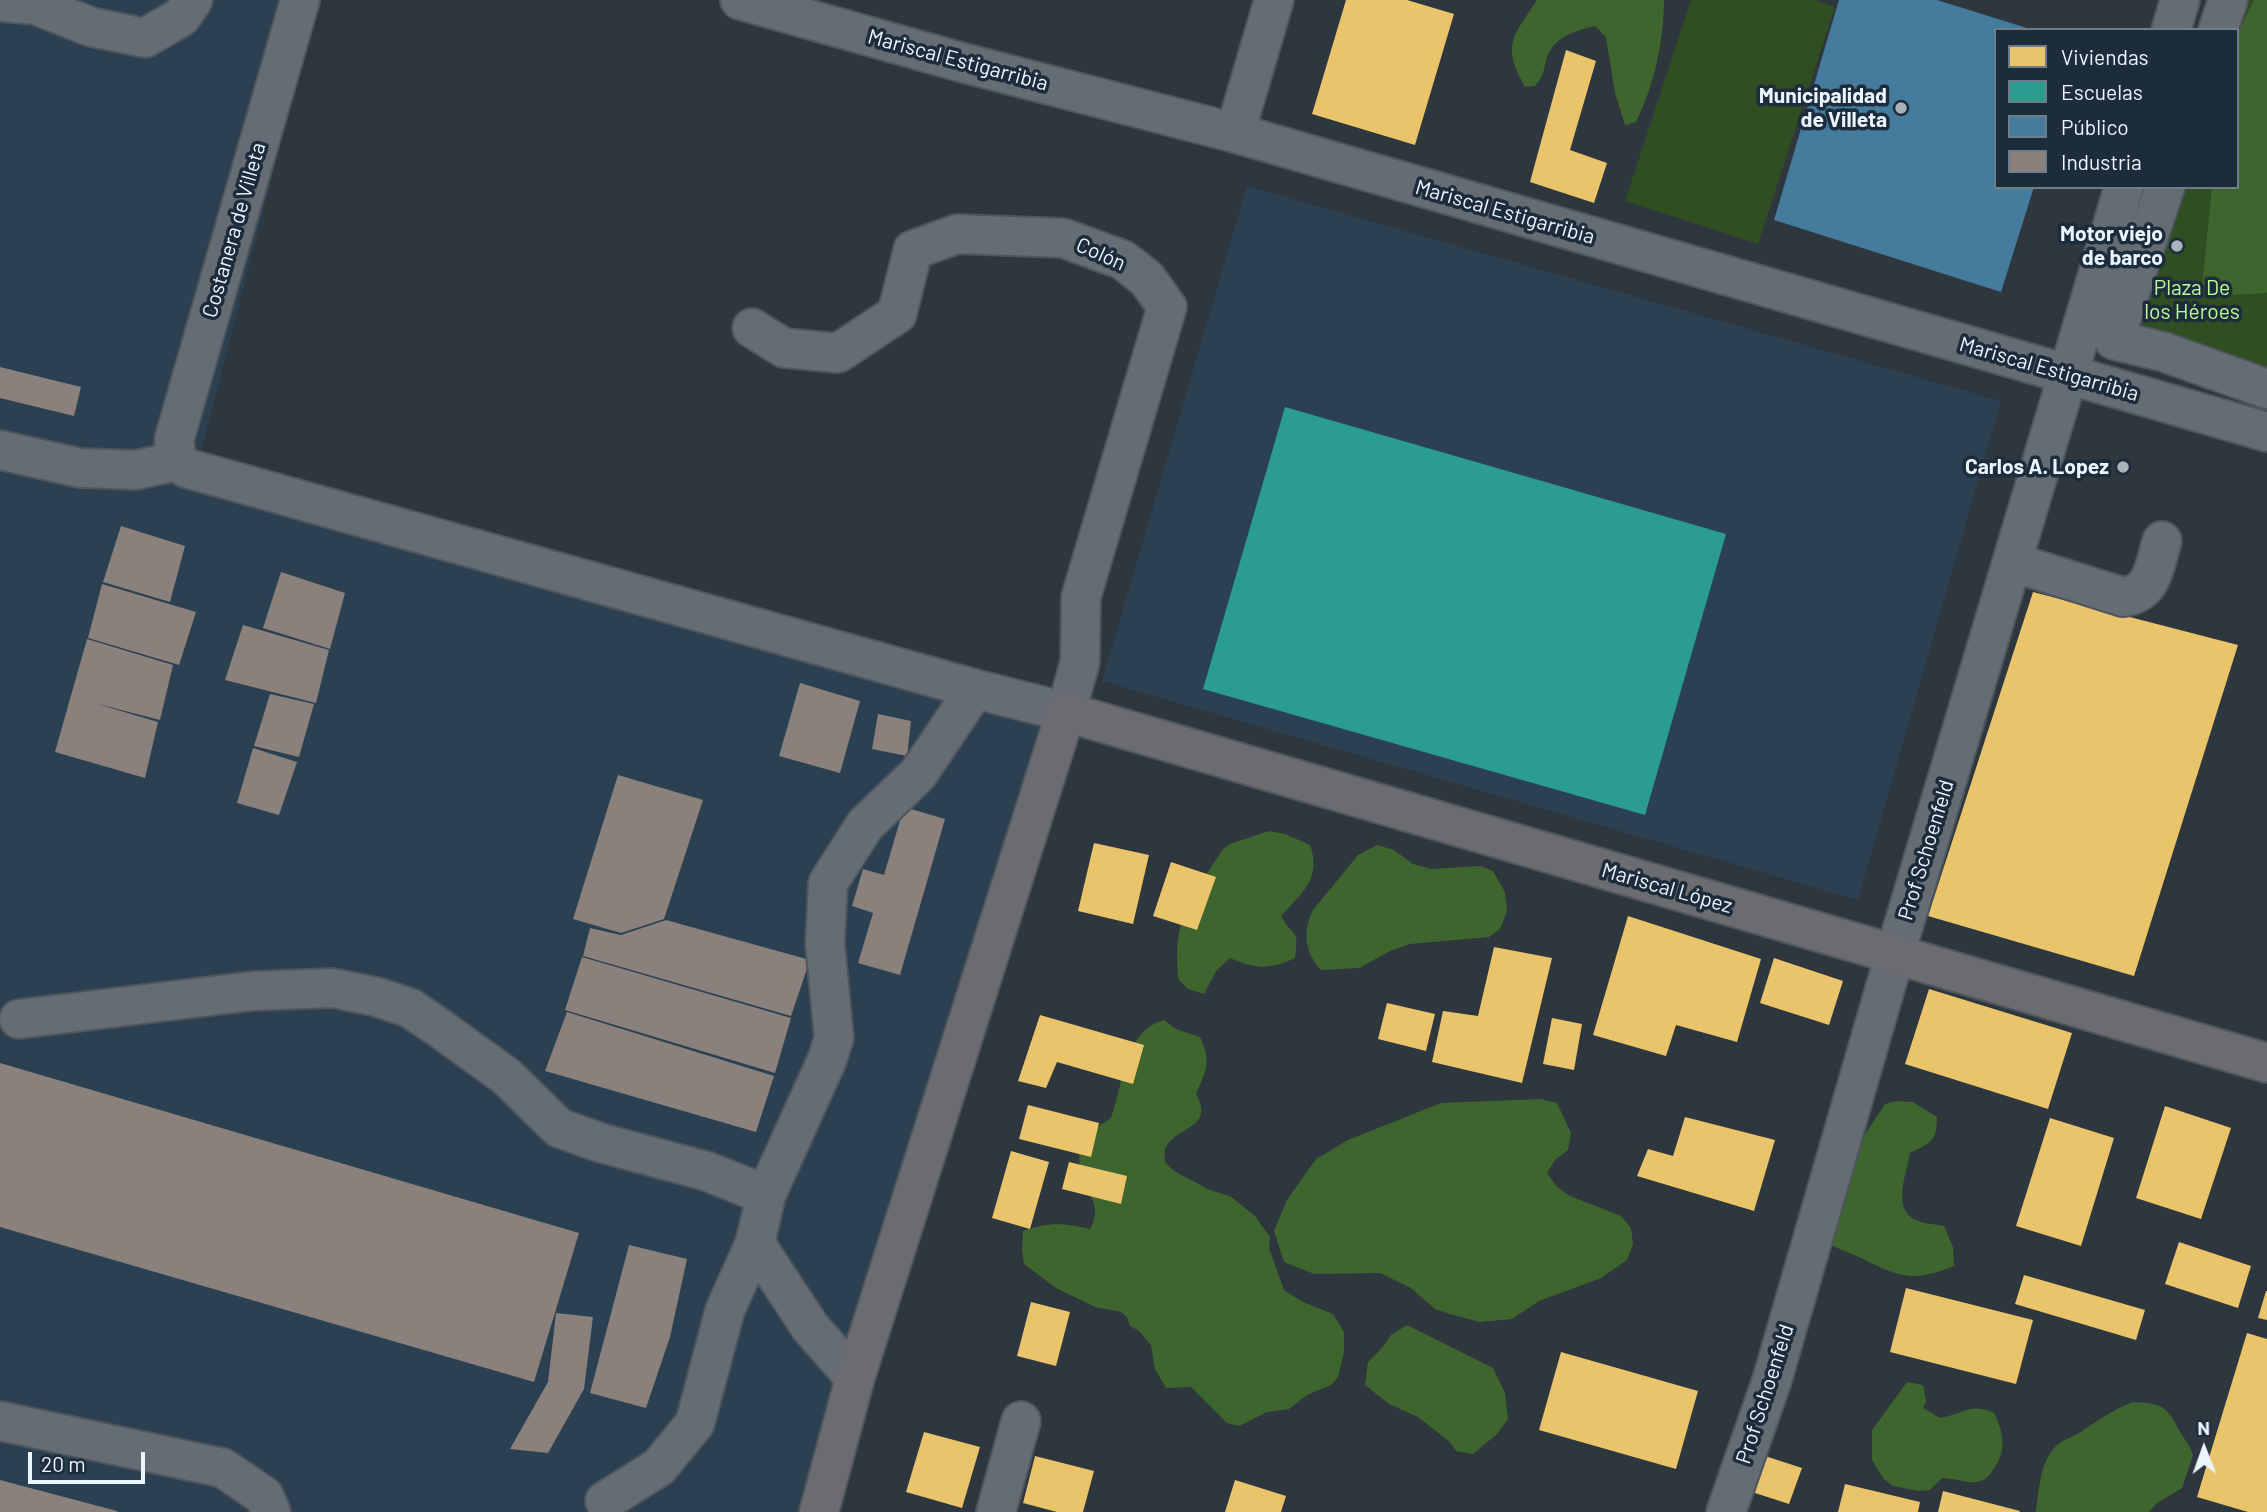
<!DOCTYPE html>
<meta charset="utf-8">
<style>
body{margin:0}
#map{position:relative;width:2267px;height:1512px;overflow:hidden;background:#2e363e;font-family:Barlow,sans-serif}
canvas{display:block}
.legend{position:absolute;left:1994px;top:28px;width:245px;height:161px;box-sizing:border-box;background:#1d2c3b;border:2px solid #6f7c89;margin:0;padding:9px 12px;list-style:none;font-size:21px;color:#ebf5ff}
.legend li{display:flex;align-items:center;gap:14px;height:35px}
.legend b{width:35px;border:2px solid #6f7c89}
.north{position:absolute;left:2169px;top:1414px;width:70px;height:70px;-webkit-text-stroke:5px #1d2c3b;paint-order:stroke;rotate:359deg;font-size:19px;font-weight:700;line-height:28px;text-align:center;color:#ebf5ff}
.north::after{content:'';display:block;margin:auto;width:24px;height:32px;background:#ebf5ff;clip-path:polygon(50% 0,100% 100%,50% 72%,0 100%)}
.scale{position:absolute;left:28px;top:1452px;width:117px;height:32px;box-sizing:border-box;border:4px solid #ebf5ff;border-top:0;padding-left:9px;font-size:21px;line-height:24px;white-space:nowrap;color:#ebf5ff;-webkit-text-stroke:5px #1d2c3b;paint-order:stroke}
</style>
<div id="map">
<canvas width="2267" height="1512"></canvas>
<ul class="legend">
<li><b style="height:19px;background:#e9c46a"></b>Viviendas</li>
<li><b style="height:19px;background:#2a9d8f"></b>Escuelas</li>
<li><b style="height:19px;background:#457b9d"></b>Público</li>
<li><b style="height:19px;background:#8a817c"></b>Industria</li>
</ul>
<div class="north">N</div>
<div class="scale">20 m</div>
</div>
<script>
const ctx = document.querySelector('canvas').getContext('2d');
ctx.lineJoin = 'round';
function fillPath(path, color) { ctx.fillStyle = color; ctx.fill(path, 'evenodd'); }
function strokePath(path, color, width, dash) { ctx.strokeStyle = color; ctx.lineWidth = width; ctx.lineCap = dash ? 'butt' : 'round'; ctx.setLineDash(dash || []); ctx.stroke(path); }
function drawText(font, color, halo, rows, align = 'center') {
  ctx.font = font + ' Barlow,sans-serif'; ctx.lineWidth = 7; ctx.setLineDash([]); ctx.textBaseline = 'middle'; ctx.strokeStyle = halo; ctx.fillStyle = color; for (const [text, x, y, turn = 0] of rows) {
    ctx.save(); ctx.translate(x, y); ctx.rotate((+turn || 0) * Math.PI / 180); ctx.textAlign = isNaN(turn) ? turn : align; if (halo) ctx.strokeText(text, 0, 0); ctx.fillText(text, 0, 0); ctx.restore();
  }
}
const built = new Path2D(`
 M0,0H318L196,471L1064,714L813,1512H0Z
 M1247,186L2001,401L1858,900L1102,681Z`);
const green = new Path2D(`
 M1691,0H1814L1835,7L1758,244L1625,201Z
 M2211,0H2267V399L2097,352L2150,187H2237V30Z`);
const forest = new Path2D(`
 M1537,0H1664C1664,41 1654,86 1636,122L1625,125L1615,93L1606,37L1595,26C1574,31 1552,37 1546,61C1543,73 1543,77 1535,86L1525,87C1501,44 1513,37 1537,0Z
 M2254,0H2267V293L2201,297L2212,187H2237V35Z
 M1269,831L1285,834L1310,845C1322,878 1302,893 1281,916C1292,938 1300,926 1295,958C1270,970 1256,969 1230,958L1216,971L1204,994L1188,989L1178,979C1178,966 1176,952 1178,939C1183,905 1205,877 1223,849L1230,844Z
 M1377,845L1394,850L1413,864L1431,869L1481,866L1493,871L1505,892L1507,911L1500,929L1489,937L1410,944L1390,951L1359,968L1321,970C1305,953 1302,932 1313,910L1358,855Z
 M1164,1020L1176,1029L1200,1037C1212,1062 1206,1071 1196,1094C1217,1130 1171,1127 1165,1150C1164,1154 1165,1158 1165,1162L1174,1171L1210,1190L1230,1196L1255,1216L1270,1237L1269,1248L1284,1290L1301,1301L1333,1314L1344,1332V1352L1338,1377L1331,1385L1307,1395L1289,1409L1267,1412L1239,1426L1227,1423L1191,1387L1166,1388L1155,1369L1151,1345L1139,1331L1130,1326L1127,1317L1121,1312L1095,1307L1056,1288L1024,1264L1022,1249L1023,1231C1049,1222 1063,1223 1090,1229C1103,1205 1088,1197 1081,1175C1078,1165 1080,1151 1079,1140L1111,1118C1124,1085 1123,1031 1164,1020Z
 M1541,1099L1557,1103L1571,1133L1568,1150L1555,1160L1547,1173L1557,1187L1570,1196L1621,1216L1631,1228L1633,1244L1627,1260L1601,1278L1539,1301L1512,1319L1480,1322L1450,1314L1435,1309L1411,1288L1380,1273L1314,1274L1284,1262L1274,1231L1287,1200L1316,1159L1348,1140L1441,1103Z
 M1897,1101L1913,1102L1937,1117C1937,1142 1930,1143 1910,1153C1907,1172 1891,1210 1916,1220C1924,1224 1935,1224 1944,1226L1953,1247L1954,1266C1912,1283 1899,1277 1861,1258C1849,1252 1837,1249 1826,1242L1859,1143L1885,1104Z
 M1407,1325L1493,1368L1505,1393L1508,1419L1497,1434L1473,1454L1456,1451L1450,1442L1418,1417L1389,1404L1365,1385L1368,1362L1382,1348L1391,1335Z
 M1907,1382L1923,1385L1926,1401L1923,1408L1940,1418C1964,1414 1970,1402 1994,1413C2004,1433 2007,1451 1993,1470C1988,1477 1985,1481 1975,1482C1965,1483 1953,1478 1942,1478L1930,1490L1919,1491L1893,1486L1883,1478L1872,1460V1430Z
 M2133,1402C2161,1403 2166,1405 2179,1430C2184,1439 2190,1445 2193,1455L2182,1488L2157,1503L2149,1512H2036C2039,1489 2040,1456 2061,1442C2068,1438 2075,1436 2081,1432C2098,1420 2114,1409 2133,1402Z`);
const homes = new Path2D(`
 M1346,0H1407L1454,14L1415,145L1312,114Z
 M1566,50L1596,61L1570,150L1607,163L1594,203L1530,182Z
 M2033,592L2238,645L2134,976L1928,916Z
 M1094,843L1149,855L1133,924L1078,911Z
 M1171,862L1216,877L1197,930L1153,916Z
 M1628,916L1761,959L1737,1042L1676,1025L1666,1056L1593,1035Z
 M1494,947L1552,958L1522,1083L1432,1062L1443,1011L1478,1016Z
 M1774,958L1843,981L1829,1025L1760,1003Z
 M1929,989L2072,1033L2048,1109L1905,1064Z
 M1387,1003L1435,1014L1426,1051L1378,1039Z
 M1040,1015L1144,1045L1133,1084L1057,1062L1046,1088L1018,1081Z
 M1552,1018L1582,1024L1574,1070L1543,1064Z
 M1028,1105L1099,1123L1091,1157L1019,1139Z
 M2165,1106L2231,1128L2201,1219L2136,1198Z
 M1685,1117L1775,1140L1754,1211L1637,1176L1648,1149L1673,1156Z
 M2050,1118L2114,1138L2081,1246L2016,1226Z
 M1011,1151L1049,1162L1030,1229L992,1218Z
 M1069,1162L1127,1176L1121,1204L1062,1189Z
 M2179,1242L2251,1266L2238,1308L2165,1284Z
 M2024,1275L2145,1310L2136,1340L2015,1304Z
 M1906,1288L2033,1320L2016,1384L1890,1352Z
 M2266,1291H2267V1320L2258,1318Z
 M1031,1302L1070,1312L1056,1366L1017,1356Z
 M2247,1333L2267,1339V1512H2248L2197,1497Z
 M1561,1352L1698,1391L1676,1469L1539,1430Z
 M924,1432L980,1447L962,1508L906,1492Z
 M1035,1456L1094,1471L1083,1512H1057L1023,1503Z
 M1765,1456L1802,1468L1789,1504L1752,1492Z
 M1235,1480L1286,1496L1281,1512H1225Z
 M1845,1484L1920,1502L1918,1512H1838Z
 M1943,1491L2020,1511L2019,1512H1938Z`);
const schools = new Path2D(`
 M1285,407L1726,534L1645,815L1203,689Z`);
const public = new Path2D(`
 M1839,0H1937L2030,29L1996,30V187H2034L2001,292L1774,220Z`);
const industry = new Path2D(`
 M0,367L81,387L74,416L0,398Z
 M121,526L185,546L170,602L103,582Z
 M281,572L345,593L330,649L263,628Z
 M102,584L196,612L179,665L88,638Z
 M243,625L329,650L316,703L225,680Z
 M87,639L173,665L160,720L94,703L158,722L145,778L55,752Z
 M800,683L860,701L840,773L779,756Z
 M270,694L314,704L299,757L254,746Z
 M878,714L911,721L907,756L872,749Z
 M253,748L297,762L279,815L237,803Z
 M618,775L703,800L664,919L621,933L573,919Z
 M904,807L945,819L900,975L858,963L873,913L852,906L863,869L884,875Z
 M666,920L810,960L791,1016L583,956L590,928L621,935Z
 M582,957L791,1018L775,1073L565,1010Z
 M567,1012L774,1076L756,1132L545,1071Z
 M0,1063L579,1233L534,1382L0,1227Z
 M629,1245L687,1259L670,1337L646,1408L590,1393Z
 M556,1313L593,1317L584,1389L548,1453L510,1449L548,1382Z
 M0,1480L117,1511V1512H0Z`);
const minor = new Path2D(`
 M740,0L964,63L1235,133L2267,432
 M0,2L36,5L91,27L145,38L181,17L193,0
 M2171,30L2180,0
 M2218,30L2228,0
 M1235,133L1274,0
 M2165,187L2114,340L2164,352L2267,389
 M0,450L80,468L136,470L177,461
 M177,461L186,468L975,689L1066,712L1080,662L1081,597L1167,307L1147,279L1123,260L1063,238L957,234L913,250L897,314L838,353L784,348L752,328
 M177,461L174,440L300,0
 M2012,562L2123,597C2154,593 2154,566 2162,541
 M19,1019L253,991L333,988L377,997L410,1008L438,1027L506,1076L559,1128L601,1143L706,1171L766,1195
 M755,1243L810,1327L855,1378
 M0,1421L223,1468L264,1496L271,1512
 M605,1501L659,1467L695,1423L725,1310L755,1243L766,1195L827,1060L834,1038L825,943L828,883L865,825L918,774L975,689
 M996,1512L1021,1421
 M1726,1512L1772,1380L1895,954L2124,187`);
const major = new Path2D(`
 M819,1512L855,1378L1066,712L2267,1063`);
const markers = [
 [1901,108,7,"#a9b2bb"],
 [2177,246,7,"#a9b2bb"],
 [2123,467,7,"#a9b2bb"]
];
const streetNames = [
 ["Mariscal Estigarribia",958,60,15],
 ["Mariscal Estigarribia",1505,212,16],
 ["Costanera de Villeta",234,230,-74],
 ["Colón",1101,254,24],
 ["Mariscal Estigarribia",2049,369,16],
 ["Prof Schoenfeld",1926,850,-73],
 ["Mariscal López",1667,888,16],
 ["Prof Schoenfeld",1765,1394,-72]
];
const poiNames = [
 ["Municipalidad",1887,96],
 ["de Villeta",1887,120],
 ["Motor viejo",2163,234],
 ["de barco",2163,258],
 ["Carlos A. Lopez",2109,467]
];
const parkNames = [
 ["Plaza De",2192,288],
 ["los Héroes",2192,312]
];
fillPath(built, '#2b4051');
fillPath(green, '#2f4e21');
fillPath(forest, '#3f652e');
fillPath(homes, '#e9c46a');
fillPath(schools, '#2a9d8f');
fillPath(public, '#457b9d');
fillPath(industry, '#8a817c');
strokePath(minor, '#4e555d', 42);
strokePath(major, '#4e555d', 42);
strokePath(minor, '#656c73', 38);
strokePath(major, '#6b6c6f', 38);
for (const [x, y, r, color] of markers) { const dot = new Path2D(); dot.arc(x, y, r, 0, 2 * Math.PI); ctx.fillStyle = color; ctx.fill(dot); strokePath(dot, '#1d2c3b', 2.5); }
drawText('21px', '#ebf5ff', '#1d2c3b', streetNames);
drawText('bold 21px', '#ebf5ff', '#1d2c3b', poiNames, 'right');
drawText('21px', '#bbfa9d', '#1d2c3b', parkNames);
</script>
